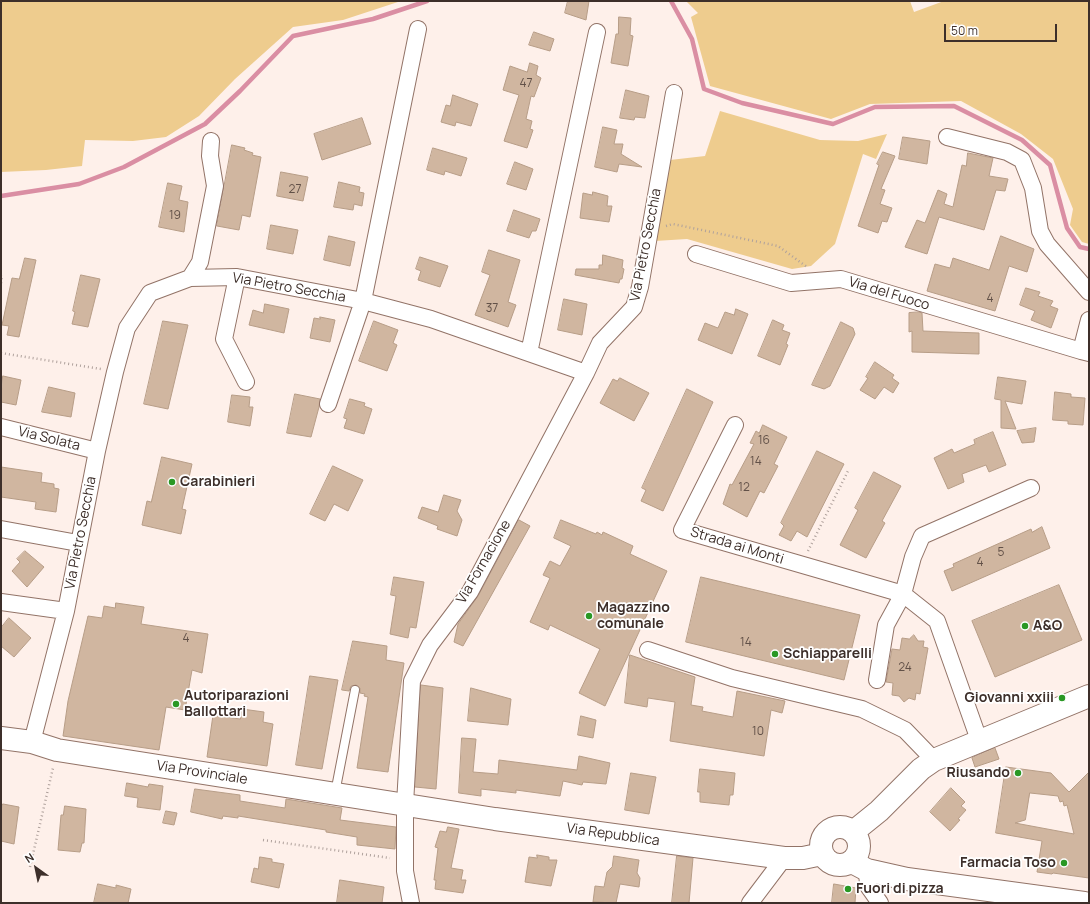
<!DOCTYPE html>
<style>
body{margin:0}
#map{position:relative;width:1090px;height:904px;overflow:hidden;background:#fef0ea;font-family:Manrope,sans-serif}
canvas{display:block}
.frame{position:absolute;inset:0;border:2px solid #3d2f2a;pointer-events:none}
.north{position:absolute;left:16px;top:848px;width:40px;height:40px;-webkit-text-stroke:3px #fff;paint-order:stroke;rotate:327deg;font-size:11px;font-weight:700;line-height:16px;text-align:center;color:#3d2f2a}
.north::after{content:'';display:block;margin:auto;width:14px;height:18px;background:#3d2f2a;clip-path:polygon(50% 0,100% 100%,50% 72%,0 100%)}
.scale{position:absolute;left:944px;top:24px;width:113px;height:18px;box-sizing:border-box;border:2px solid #3d2f2a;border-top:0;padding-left:5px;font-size:12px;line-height:14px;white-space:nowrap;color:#3d2f2a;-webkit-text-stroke:3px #fff;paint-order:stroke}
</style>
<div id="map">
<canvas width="1090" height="904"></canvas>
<div class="frame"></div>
<div class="north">N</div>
<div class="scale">50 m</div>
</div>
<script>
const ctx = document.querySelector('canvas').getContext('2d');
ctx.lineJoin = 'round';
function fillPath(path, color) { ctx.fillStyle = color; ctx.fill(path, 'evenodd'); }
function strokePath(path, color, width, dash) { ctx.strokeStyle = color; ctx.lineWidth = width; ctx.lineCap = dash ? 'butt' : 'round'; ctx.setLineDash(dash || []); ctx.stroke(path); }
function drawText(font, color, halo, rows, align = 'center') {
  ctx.font = font + ' Manrope,sans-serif'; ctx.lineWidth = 3.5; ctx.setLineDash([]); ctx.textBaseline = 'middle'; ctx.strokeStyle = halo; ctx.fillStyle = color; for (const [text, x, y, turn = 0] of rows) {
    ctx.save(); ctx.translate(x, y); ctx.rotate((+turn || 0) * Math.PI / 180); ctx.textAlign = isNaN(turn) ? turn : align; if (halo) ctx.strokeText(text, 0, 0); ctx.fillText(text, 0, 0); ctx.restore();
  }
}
const green = new Path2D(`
 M1,1H401L343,20L293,27L235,79L199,116L166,137L133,141L85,140L82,166L46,170L1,172Z
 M686,1H910L914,12L944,1H1089V244L1082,242L1070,225L1073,209L1053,159L1021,134L961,101L870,104L831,119L710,86L691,17L698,13Z
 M720,111L820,140L858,141L887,134L876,159L863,154L835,244L811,266L792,269L687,239L655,241L670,160L705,156Z`);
const stream = new Path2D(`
 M671,1L692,39L704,89L742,103L833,124L875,107L954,106L1022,140L1050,165L1067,228L1080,247L1089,249
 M1,196L79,184L124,167L205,124L240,91L293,36L373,19L427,1`);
const building = new Path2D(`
 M568,1H589L586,20L565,13Z
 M619,17L631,18L630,35L633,36L628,66L611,63L616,34H618Z
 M534,32L554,39L550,51L529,45Z
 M530,63L538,66L536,75L541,78L534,97L531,96L526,119L532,121L530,129L533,130L527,148L504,141L519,95L503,90L510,66L527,72Z
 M626,90L649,96L645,118L635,117L634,120L620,118Z
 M453,95L478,104L471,126L456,122L455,126L441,122L446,105L450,106Z
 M362,118L371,144L322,160L314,134Z
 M603,127L617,130L614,144H623L621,154L642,167L619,164L617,172L595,167Z
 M903,137L930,141L927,164L899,159Z
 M232,145L245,148L244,150L253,153L252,155L261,157L250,217L242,215L239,230L217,226Z
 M433,148L467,158L461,176L445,171L444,175L427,170Z
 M883,152L895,156L881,189L885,190L880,204L892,208L887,222L882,221L878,233L858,226L879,165L877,164Z
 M968,153L993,158L989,176L1008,179L1005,191L996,190L984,230L939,217L927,254L905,247L917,220L925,223L938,190L947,194L944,204L953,207L962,165L966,166Z
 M515,162L533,169L526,190L507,184Z
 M281,172L308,177L303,201L277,196Z
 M339,182L360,187L359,192L364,193L362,206L354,204L353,210L334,207Z
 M168,183L182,186L179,200L188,202L184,232L159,227Z
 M593,192L608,196L607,206H612L609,222L580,218L583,193L592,195Z
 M514,210L540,219L536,231H532L529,238L507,231Z
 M271,225L298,230L293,254L267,249Z
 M329,236L355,242L350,266L324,260Z
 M1001,236L1034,249L1027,272L1009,266L995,311L927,291L935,264L950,268L953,258L989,270Z
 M489,250L520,260L508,302L516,305L508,327L475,315L490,275L482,272Z
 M603,255L623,260L622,268L624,269L622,279H620L619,283L575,275L576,269H599V265H602Z
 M420,257L448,266L440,287L418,280L421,271L416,269Z
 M25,258L36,260L19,337L7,335L9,326L2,325L12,278L19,279Z
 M81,275L100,279L88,327L72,324L75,312L73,311Z
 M1026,288L1040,292L1038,296L1053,301L1050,306L1058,309L1051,328L1031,320L1035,311L1020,305Z
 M564,299L587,304L582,335L558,330Z
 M265,304L289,309L284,333L249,325L253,310L263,313Z
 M736,309L748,314L732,354L698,340L705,323L718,328L725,312L734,315Z
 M919,312L922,313L923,331L979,333V354L912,352V331L909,332V313Z
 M320,317L335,320L330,342L310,338L314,318L320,319Z
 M773,320L784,325L782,330L790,333L786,344L788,345L780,365L758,356Z
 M163,321L188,325L168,409L144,404Z
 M374,321L398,330L393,343L397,345L387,371L359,361Z
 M841,322L853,328L855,334L830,386L824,389L812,385Z
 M875,362L894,375L892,378L899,383L893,393L884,387L875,399L860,390L868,378L866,377Z
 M3,376L21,380L16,405L1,402Z
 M998,377L1026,381L1022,404L1005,401L1016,429L1001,428V400L995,399Z
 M620,378L649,393L634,421L600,403L613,379L617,381Z
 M49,387L75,393L71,417L42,412Z
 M687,389L713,402L663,511L641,501L646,490L642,488Z
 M1055,392L1071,394V397L1085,398L1083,425L1068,424V421L1053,420Z
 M295,394L320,399L319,407L311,437L287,433Z
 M232,395L250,397L249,407H253L250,426L228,422Z
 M350,399L365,403L364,406L372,409L364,434L344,428L347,419L344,418Z
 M763,425L787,437L774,464L778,466L764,493L760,491L747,517L723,504L730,484L732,485L754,444L750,443L756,431L759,433Z
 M1036,428L1034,442L1022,443L1017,431Z
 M993,432L1006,465L989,472L986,465L962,474L964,482L948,489L934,458L952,449L954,453L975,444L974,440Z
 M817,451L844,464L807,537L797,531L791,541L779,535L784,526L781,523Z
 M162,457L192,464L182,509L186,510L181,534L142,525L147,501L151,502Z
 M333,466L363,480L348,511L334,504L325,521L310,514Z
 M1,467L42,473L41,482L54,484V488L59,489L56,512L35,509L36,502L1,497Z
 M874,472L901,486L882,521L885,523L866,558L840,545L858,510L855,508Z
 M444,495L461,500L457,511L462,520L457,536L437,529L438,526L418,518L422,507L438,512Z
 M519,520L530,526L463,646L454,642L458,624L478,596Z
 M561,520L596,534L597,532L602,535L603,532L633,546L630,554L667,571L605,706L579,693L600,649L550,625L548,630L530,622L550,578L543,575L550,561L560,566L571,546L554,538Z
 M1042,527L1050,548L952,591L944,571L954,567L953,564L1031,529L1032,532Z
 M25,551L44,567L27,587L12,571L20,562L17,559Z
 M394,577L424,582L416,628L410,627L408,638L390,634L396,596L391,595Z
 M701,577L860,615L844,680L686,642Z
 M1059,585L1082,640L995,677L972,621Z
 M116,603L144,607L141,624L208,634L202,673L192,670L185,710L166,707L159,750L63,736L68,701L88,616L102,618L104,606L115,608Z
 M9,618L31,638L14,657L1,646V628Z
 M914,635L918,641H924L923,647L928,648L920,694L916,693L915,700L909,698L904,702L899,696L892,695L893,683L886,682L892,649L900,650L902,638L909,639Z
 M353,641L387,646L386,660L404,663L388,772L357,768L368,697L364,696L365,694L360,693V688L356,685L351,686L349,691L342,690Z
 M630,655L695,677L691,705L703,707L702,711L733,717L737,691L785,701L782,713L771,710L764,756L670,741L675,702L648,698L647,707L625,703Z
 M310,676L338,680L322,769L296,765Z
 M421,685L443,688L436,789L415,787Z
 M471,688L511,699L508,725L468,721Z
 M242,709L264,712L263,722L273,724L267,766L207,757L213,715L240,719Z
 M581,716L596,720L593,738L578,735Z
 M462,738L476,739L473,772L498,774L499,760L577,770L579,756L610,763L606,784L583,782L582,785L563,781L560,796L516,790V793L481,789V796L459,793Z
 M995,748L999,759L975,767L972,758Z
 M1006,767L1051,773L1069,792L1089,772V878L1053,873L1052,874L1037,872L1042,841L996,833ZM1030,793L1058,796L1060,802L1063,801L1064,806L1067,805L1074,834L1015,823L1025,820Z
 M700,769L735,773L733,795H730L729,805L700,802V792H698Z
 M631,773L656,777L649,814L625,810Z
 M127,783L148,787L149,784L163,786L160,810L137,807L138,798L125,796Z
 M951,788L965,802L961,806L966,810L958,819L960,820L950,831L930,812Z
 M195,789L240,795V801L285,808L286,799L342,808L340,820L396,827L395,849L357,845V837L326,832V830L238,816V818L223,816L222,819L191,812Z
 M3,804L19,807L14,844L1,841V810Z
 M65,806L86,809L84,843H82L80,852L58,850L61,815H63Z
 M166,811L177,813L174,825L163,823Z
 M448,827L459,829L451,868L463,870L461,880H466L463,893L435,889L436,880H434L438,848L435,847L440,831L446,832Z
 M537,855L549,857V860H557L551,886L525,882L529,857L537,858Z
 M614,856L639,860L637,873L640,878L639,887L620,884L616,903L593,902L595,886L604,887L607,872L612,867Z
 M677,856L693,858L689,903H672Z
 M260,857L272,859V862L284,864L279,888L251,882L254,868L258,869Z
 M340,880L384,887L382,903H337Z
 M98,884L116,888V885L131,889L128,903H94Z
 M834,884L856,888L855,903H832Z`);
const path = new Path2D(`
 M666,226L673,224L778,246L807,267
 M1,283L2,275
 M1,353L101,369
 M808,551L849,469
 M263,840L390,858
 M30,867L53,768`);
const lane = new Path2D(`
 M335,793L355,690`);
const street = new Path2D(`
 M947,137L1007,152L1022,160L1033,188L1040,231L1047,244L1089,292
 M696,254L791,283L841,279L1081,351
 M237,277L224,339L246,382
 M190,278L200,262L215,186L210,156L211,141
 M1089,320L1081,351L1089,353
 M529,353L597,32
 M328,404L363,301L418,29
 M735,425L682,530L903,594L937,621L979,740
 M1,427L97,451
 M1,529L78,543
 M1,602L66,611
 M648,650L732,678L862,709L905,730L934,760
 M877,680L886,625L903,594L913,557L922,536L1031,488
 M32,742L66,611L97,451L115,372L127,328L150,293L190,278L237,277L363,301L431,319L586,373
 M867,870L868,886L880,903
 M411,903L405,871V804L412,681L430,645L470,592L586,373L600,343L634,307L640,287L674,93
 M750,903L784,858`);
const secondary = new Path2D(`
 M1,738L32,742L57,750L495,819L784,858H803L822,854
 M821 846a19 19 0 1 1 38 0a19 19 0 1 1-38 0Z
 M853,832L879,811L921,769L934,760L1089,696
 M852,862L867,870L907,879L1084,903`);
const markers = [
 [172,482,4,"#299824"],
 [589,616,4,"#299824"],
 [1025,626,4,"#299824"],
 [775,654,4,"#299824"],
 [1062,698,4,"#299824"],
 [176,704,4,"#299824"],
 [1018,773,4,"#299824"],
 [1064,863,4,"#299824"],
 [848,889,4,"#299824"]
];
const numberNames = [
 ["47",526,84],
 ["27",295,190],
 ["19",175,216],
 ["4",990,299],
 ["37",492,309],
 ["16",764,441],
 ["14",756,462],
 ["12",744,488],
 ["5",1001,553],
 ["4",980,563],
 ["4",186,639],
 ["14",746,643],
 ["24",905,668],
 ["10",758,732]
];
const streetNames = [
 ["Via Pietro Secchia",646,245,-79],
 ["Via Pietro Secchia",289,288,10],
 ["Via del Fuoco",889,294,17],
 ["Via Solata",49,439,14],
 ["Via Pietro Secchia",81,533,-79],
 ["Strada ai Monti",737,546,17],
 ["Via Fornacione",484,562,-60],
 ["Via Provinciale",202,773,9],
 ["Via Repubblica",613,835,8]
];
const poiNames = [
 ["Carabinieri",180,482],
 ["Magazzino",597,608],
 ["comunale",597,624],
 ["A&O",1033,626],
 ["Schiapparelli",783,654],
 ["Autoriparazioni",184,696],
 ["Ballottari",184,712],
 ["Giovanni xxiii",1054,698,"right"],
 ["Riusando",1010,773,"right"],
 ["Farmacia Toso",1056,863,"right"],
 ["Fuori di pizza",856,889]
];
fillPath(green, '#eecc8e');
strokePath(stream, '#da8ea3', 4.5);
fillPath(building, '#d0b6a0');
strokePath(building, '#b79d87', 1);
strokePath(lane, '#927367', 10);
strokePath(street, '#927367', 18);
strokePath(secondary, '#927367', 24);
strokePath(path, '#afa19c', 2.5, [1, 3]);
strokePath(lane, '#fff', 8);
strokePath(street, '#fff', 16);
strokePath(secondary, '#fff', 22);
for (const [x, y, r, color] of markers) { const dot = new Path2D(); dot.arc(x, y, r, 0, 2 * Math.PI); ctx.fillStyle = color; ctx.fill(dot); strokePath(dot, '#fff', 1.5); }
drawText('12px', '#625148', null, numberNames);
drawText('14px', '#3d2f2a', '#fff', streetNames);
drawText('bold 14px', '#3d2f2a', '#fff', poiNames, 'left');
</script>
